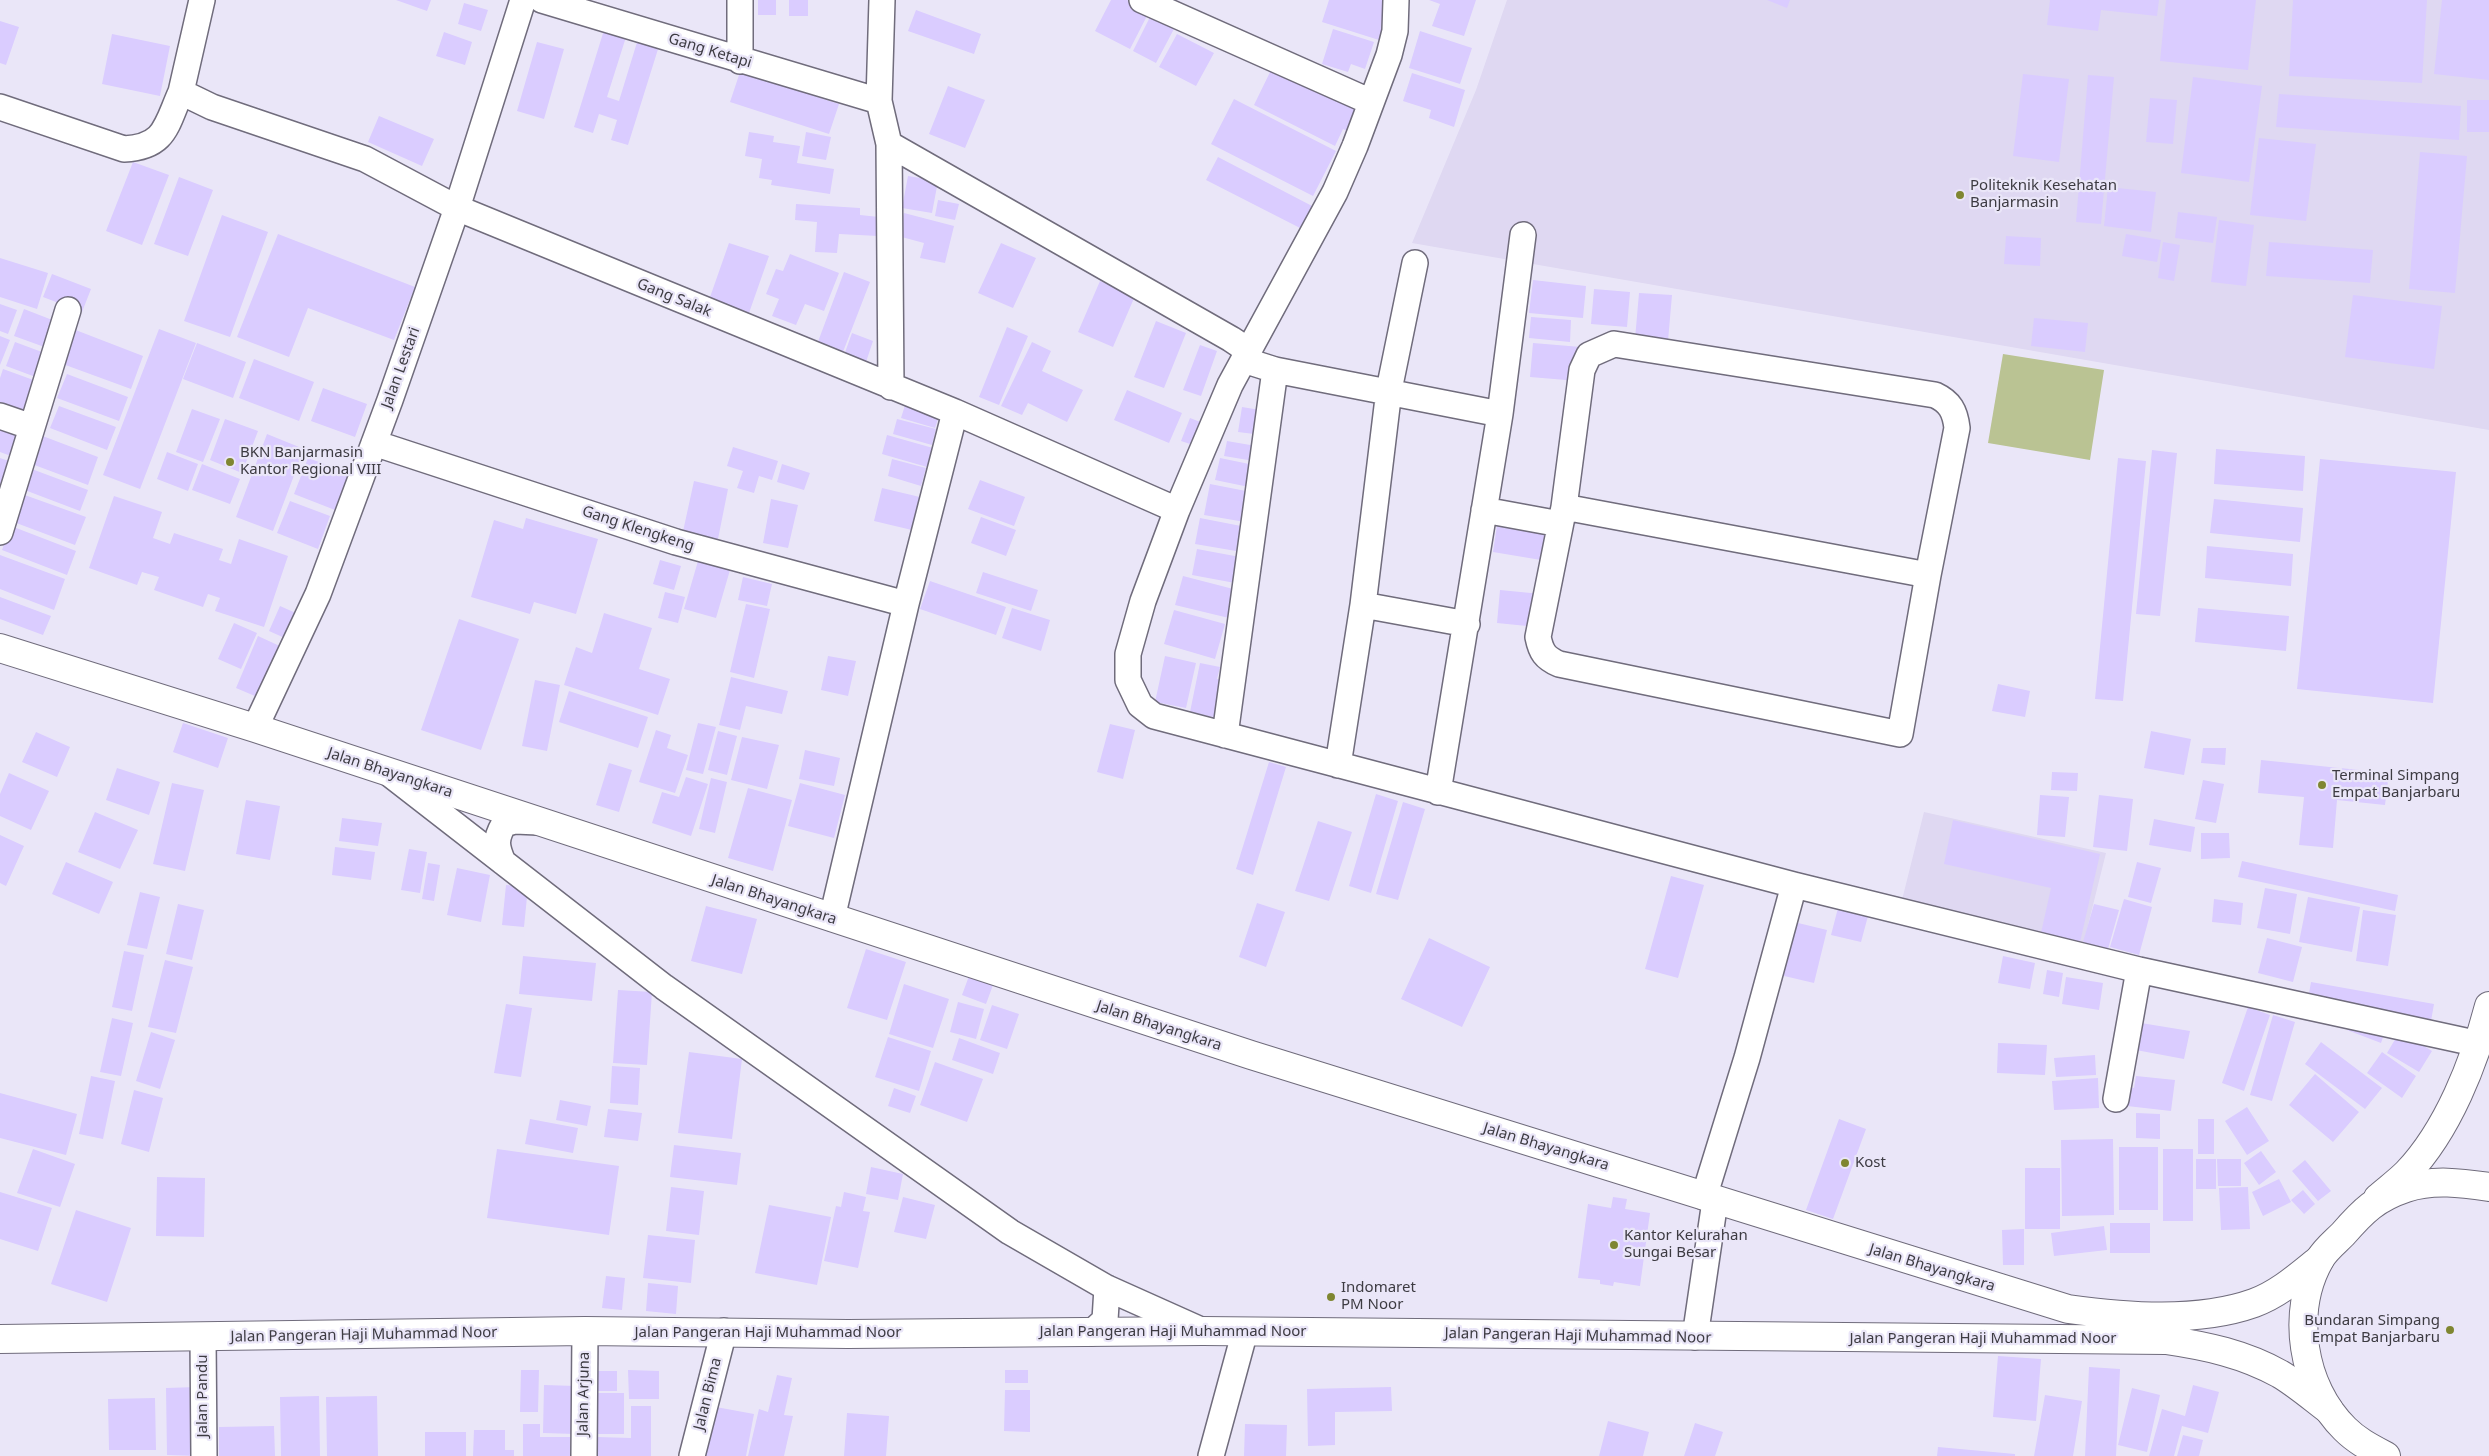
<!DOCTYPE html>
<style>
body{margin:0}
canvas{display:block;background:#eae6f8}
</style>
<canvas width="2489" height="1456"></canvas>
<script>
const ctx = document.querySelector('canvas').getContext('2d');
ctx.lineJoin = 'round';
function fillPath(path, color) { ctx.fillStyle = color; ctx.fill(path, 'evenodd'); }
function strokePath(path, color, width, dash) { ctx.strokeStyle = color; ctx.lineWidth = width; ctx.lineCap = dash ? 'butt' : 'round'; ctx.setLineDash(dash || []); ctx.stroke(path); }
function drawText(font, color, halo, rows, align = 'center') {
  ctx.font = font + ' "Noto Sans",sans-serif'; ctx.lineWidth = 4.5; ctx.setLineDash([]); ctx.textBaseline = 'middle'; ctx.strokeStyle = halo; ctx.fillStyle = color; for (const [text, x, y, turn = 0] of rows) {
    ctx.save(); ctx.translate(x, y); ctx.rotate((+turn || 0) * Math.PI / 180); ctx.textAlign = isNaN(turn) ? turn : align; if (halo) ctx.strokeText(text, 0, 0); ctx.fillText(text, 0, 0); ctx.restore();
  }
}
const built = new Path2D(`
 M1507,0H2489V430L1412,243L1476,90Z
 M1924,812L2106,853L2081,953L1901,904Z`);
const green = new Path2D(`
 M2003,354L2104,370L2090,460L1988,443Z`);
const building = new Path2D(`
 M396,0H431L427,11Z
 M758,0H776V15H758Z
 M789,0H808V16H789Z
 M1111,0H1127L1149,12L1130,49L1095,31Z
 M1329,0H1392L1379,40L1322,22Z
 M1429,0H1476L1464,36L1432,26L1440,4Z
 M1767,0H1790L1787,8Z
 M2050,0H2159L2157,16L2101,10L2098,31L2047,25Z
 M2166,0H2256L2248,70L2160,61Z
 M2293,0H2427L2422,83L2289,76Z
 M2442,0H2489V80L2434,74Z
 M464,3L488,10L481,31L458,24Z
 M916,10L981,34L974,54L908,31Z
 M1151,15L1175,27L1156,63L1133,51Z
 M0,21L19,27L6,65L0,63Z
 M1333,29L1374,42L1365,69L1351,64L1348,72L1322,64Z
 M604,30L626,37L607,97L619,101L638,39L659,46L628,145L611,140L617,120L599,114L593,133L574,127Z
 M1420,31L1472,48L1460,84L1409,68Z
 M444,32L472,42L465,65L436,56Z
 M112,34L170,46L160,96L102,84Z
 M1177,34L1214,53L1196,86L1159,67Z
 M537,42L564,49L544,119L517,111Z
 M1273,66L1365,113L1354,134L1343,129L1335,146L1254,105Z
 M740,72L839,104L829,134L730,102Z
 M1412,73L1465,90L1454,127L1429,118L1431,110L1403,101Z
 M2023,74L2069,79L2059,162L2013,156Z
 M2088,75L2114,77L2101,224L2076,222Z
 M2193,77L2262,86L2249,182L2181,173Z
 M948,86L985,100L965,148L929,134Z
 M2279,94L2461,106L2459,140L2276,127Z
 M2150,98L2177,100L2173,144L2146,142Z
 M1234,99L1336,151L1313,196L1211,144Z
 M2467,100H2489V132H2467Z
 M379,116L434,139L422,166L368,142Z
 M749,132L774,136L773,142L800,146L797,163L834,169L830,194L771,185L772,180L759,178L762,159L745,156Z
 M806,132L831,137L826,160L802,156Z
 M2259,138L2316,144L2306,221L2250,215Z
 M2420,152L2467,156L2455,293L2409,289Z
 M1218,157L1314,207L1302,229L1206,180Z
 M133,162L169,175L142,245L106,231Z
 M908,176L938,181L932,213L902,208Z
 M179,177L213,190L188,256L154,244Z
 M2108,187L2156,192L2151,232L2104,226Z
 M938,200L959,204L955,220L935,216Z
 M796,204L860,208V215L879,217L878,236L839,234L837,253L815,252L817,222L795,220Z
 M2178,212L2217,217L2213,243L2175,238Z
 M904,213L954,226L945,263L920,258L924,243L898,236Z
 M222,215L268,232L230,337L184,321Z
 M2219,220L2254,225L2246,286L2211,282Z
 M278,234L415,287L394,340L308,308L289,357L237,337Z
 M2126,234L2161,240L2157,262L2122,256Z
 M2006,236L2041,238L2040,266L2004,264Z
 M2163,242L2180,245L2174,281L2158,278Z
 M2269,242L2373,250L2370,283L2266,276Z
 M729,243L769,256L749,313L709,300Z
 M1001,243L1036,258L1013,308L978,293Z
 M790,254L839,273L824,311L805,304L796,325L772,316L779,299L766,294L776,269L783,271Z
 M0,258L48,273L37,309L0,297Z
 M844,272L870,282L841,357L816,347Z
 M52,274L91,289L82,312L43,297Z
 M1533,280L1586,286L1583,318L1529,313Z
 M1100,281L1135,296L1113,347L1078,332Z
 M1594,289L1630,292L1627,327L1591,324Z
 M1639,293L1672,295L1668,341L1635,339Z
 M2353,295L2442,306L2434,369L2345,357Z
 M0,304L17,310L8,334L0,331Z
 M24,309L60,323L50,349L14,336Z
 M1531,317L1571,320L1570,342L1529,338Z
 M2034,318L2088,323L2085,352L2031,346Z
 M1156,321L1186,333L1164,388L1134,377Z
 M1007,327L1028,336L999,405L979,397Z
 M73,329L143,356L131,389L60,363Z
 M159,329L196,343L140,489L103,475Z
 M852,333L873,341L865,365L843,358Z
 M0,336L10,340L0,365Z
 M15,342L50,355L41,379L6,366Z
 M1032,342L1051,351L1042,371L1083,390L1067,422L1028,403L1022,415L1001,406Z
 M197,343L246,362L233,398L183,379Z
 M1533,343L1581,347L1578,381L1530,377Z
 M1200,345L1217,351L1201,396L1183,390Z
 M254,359L314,382L299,421L239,398Z
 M3,369L39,382L27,413L0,402V378Z
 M67,374L128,397L119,421L57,398Z
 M323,388L367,404L355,437L311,421Z
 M1127,390L1182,413L1169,443L1114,420Z
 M907,399L941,410L935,428L901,418Z
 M59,406L116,427L107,450L50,428Z
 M1242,407L1266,411L1262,435L1238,432Z
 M192,409L220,419L203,462L176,452Z
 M1190,418L1208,425L1199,447L1181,441Z
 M225,419L258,431L242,473L210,460Z
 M897,419L936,429L932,445L893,434Z
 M0,422L21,430L11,456L0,452Z
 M267,434L304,449L273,531L236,517Z
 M40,435L98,457L88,485L29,463Z
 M887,435L933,448L927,467L882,454Z
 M1227,441L1256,446L1254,461L1224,456Z
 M733,447L778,461L772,480L759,476L754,493L737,488L743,471L727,466Z
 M2216,449L2305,456L2303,491L2214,484Z
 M2152,450L2177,453L2160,616L2136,614Z
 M167,452L198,464L188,491L157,479Z
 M0,458L9,461L0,485Z
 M308,458L349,473L335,510L294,494Z
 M1220,458L1254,465L1249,487L1215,480Z
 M2118,458L2146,461L2123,701L2095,699Z
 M892,459L926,468L921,486L888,476Z
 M2320,459L2456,472L2433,703L2297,689Z
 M202,464L240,479L230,504L192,490Z
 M782,464L810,473L804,490L777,482Z
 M29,468L88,490L80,511L22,489Z
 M980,480L1025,497L1014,526L968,509Z
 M694,481L728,489L717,544L682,536Z
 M1210,484L1251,492L1245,522L1204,515Z
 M882,488L924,498L916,531L874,521Z
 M22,494L86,517L75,545L11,521Z
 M114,496L162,512L153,538L170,544L174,533L223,549L219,560L231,564L239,539L288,556L264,627L215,611L220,598L208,594L203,607L154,590L159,577L142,572L137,585L89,568Z
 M771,499L798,505L788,548L763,543Z
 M2214,499L2303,508L2300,542L2210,533Z
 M290,501L330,516L318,549L277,533Z
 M981,517L1016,530L1006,556L971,543Z
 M526,518L598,539L576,614L534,602L530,614L471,597L494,520L523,529Z
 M1200,518L1241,526L1236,551L1195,544Z
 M1498,519L1553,528L1547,561L1493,552Z
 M11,526L76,551L67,575L2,550Z
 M2207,546L2293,554L2291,586L2205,578Z
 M1197,549L1240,557L1235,583L1192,575Z
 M0,555L65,579L54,610L0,589Z
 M660,560L681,566L674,590L653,584Z
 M698,561L730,570L716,618L684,609Z
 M983,572L1038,590L1031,611L976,593Z
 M1183,576L1241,591L1233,619L1175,605Z
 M743,577L772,584L767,606L738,600Z
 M930,581L1006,607L996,635L920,609Z
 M1500,590L1541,594L1537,627L1497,623Z
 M665,592L685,597L678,623L658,618Z
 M0,597L51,616L43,635L0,619Z
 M746,604L770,609L754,678L730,672Z
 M280,606L298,614L287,639L269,631Z
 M1012,608L1050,620L1041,651L1002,638Z
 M2198,608L2289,616L2286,651L2195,642Z
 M1174,610L1225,624L1215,659L1164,644Z
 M604,613L652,628L639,669L670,679L658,715L564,685L576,647L592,653Z
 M459,619L519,639L481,750L421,730Z
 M234,623L257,633L241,669L218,659Z
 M258,636L284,648L262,699L236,688Z
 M828,656L856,661L848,696L821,690Z
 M1165,656L1196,663L1186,708L1155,702Z
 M1200,663L1220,667L1217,679L1230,682L1223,719L1190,712Z
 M731,677L788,691L782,714L746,706L740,730L719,725Z
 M535,680L560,685L547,751L522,746Z
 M1998,684L2030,691L2025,717L1992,711Z
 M569,691L648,717L638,748L559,722Z
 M183,723L228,738L218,768L173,752Z
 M698,723L716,727L703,774L686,770Z
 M1110,724L1135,730L1123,779L1097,772Z
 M656,730L671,735L667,748L688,755L675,793L639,782Z
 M718,731L737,736L727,775L708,770Z
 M2151,731L2191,739L2184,775L2144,768Z
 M36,732L70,747L57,777L22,762Z
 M742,737L779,745L767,789L731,780Z
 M2203,748H2226L2225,765L2201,763Z
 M805,750L840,758L834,786L799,779Z
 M2261,760L2389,773L2385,805L2337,800L2333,848L2299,845L2304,797L2258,793Z
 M1269,762L1286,767L1253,875L1236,869Z
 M609,763L632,770L619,812L596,805Z
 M117,768L160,782L149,815L106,800Z
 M2052,772L2078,773L2077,791L2051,790Z
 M9,773L49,791L31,830L0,816V794Z
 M686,777L708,784L691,836L652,823L662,792L679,797Z
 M711,778L727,782L715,833L699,829Z
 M2203,780L2224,784L2216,823L2195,819Z
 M172,783L204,790L185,871L153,864Z
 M800,783L845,795L834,838L788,826Z
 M748,788L792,800L773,871L728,858Z
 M1376,794L1398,801L1371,893L1349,886Z
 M2040,795L2069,797L2065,837L2037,835Z
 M2099,795L2133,799L2127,851L2093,847Z
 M246,800L280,806L270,860L236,854Z
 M1403,802L1425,809L1398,900L1376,894Z
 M95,812L138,830L120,869L78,852Z
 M342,818L382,823L378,846L339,841Z
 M2154,819L2195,827L2191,852L2149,845Z
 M1953,820L2100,854L2078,951L2039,942L2051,888L1944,864Z
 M1318,821L1352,832L1329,901L1295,891Z
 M2201,833H2229L2230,858L2201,859Z
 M0,835L24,846L6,886L0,883Z
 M335,847L375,852L371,880L332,875Z
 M409,849L427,852L420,893L401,890Z
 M2242,861L2398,895L2395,911L2238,877Z
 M66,862L113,882L99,914L52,894Z
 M2137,862L2161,868L2151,903L2128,897Z
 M428,863L440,865L434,901L422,899Z
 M457,868L490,875L481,922L447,915Z
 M1671,876L1704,885L1678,978L1645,969Z
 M506,885L528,887L524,927L502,925Z
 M2265,888L2297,894L2290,934L2257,928Z
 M140,892L160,897L147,949L127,945Z
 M2308,897L2360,907L2352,952L2299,942Z
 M2124,899L2152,907L2139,955L2110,947Z
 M2214,899L2243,903L2241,925L2212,922Z
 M1257,903L1285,912L1266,967L1239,957Z
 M178,904L204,910L192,960L166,954Z
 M2094,904L2119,910L2108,949L2083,942Z
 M706,906L757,919L742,974L691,961Z
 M1838,908L1868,916L1861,942L1831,935Z
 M2363,910L2396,915L2388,966L2356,961Z
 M1794,922L1827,930L1814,983L1780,975Z
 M1429,938L1490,967L1462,1027L1401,999Z
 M2267,938L2302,947L2293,982L2258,973Z
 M866,949L906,962L887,1020L847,1008Z
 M124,951L144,955L132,1011L112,1007Z
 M523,956L596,963L592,1001L519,994Z
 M2003,956L2035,963L2030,989L1998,983Z
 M165,960L193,967L176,1033L148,1027Z
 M2047,970L2063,973L2059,997L2043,994Z
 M969,976L993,985L986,1004L962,995Z
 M2066,977L2103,983L2099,1010L2062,1004Z
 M2311,982L2434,1004L2431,1021L2308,999Z
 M904,984L949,999L933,1048L889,1034Z
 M618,990L652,992L647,1065L613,1063Z
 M958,1002L984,1009L976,1039L950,1032Z
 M506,1004L532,1008L521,1077L494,1073Z
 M992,1005L1019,1014L1007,1049L980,1040Z
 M2248,1007L2270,1015L2244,1091L2222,1083Z
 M2273,1015L2295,1022L2272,1101L2250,1095Z
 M112,1018L133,1023L121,1076L100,1072Z
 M2352,1018L2385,1031L2381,1043L2347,1030Z
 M2141,1023L2190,1031L2184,1059L2136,1050Z
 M2400,1031L2432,1051L2419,1072L2387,1053Z
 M151,1032L175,1040L160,1089L136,1081Z
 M888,1037L931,1051L919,1091L875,1077Z
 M959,1038L1000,1053L993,1074L952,1060Z
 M2321,1042L2382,1088L2365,1109L2305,1064Z
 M1998,1043L2047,1045L2045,1075L1997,1073Z
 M689,1052L742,1059L732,1139L678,1133Z
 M2382,1052L2416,1076L2402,1098L2367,1073Z
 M2095,1055L2096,1075L2056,1077L2054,1058Z
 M935,1062L983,1079L967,1122L920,1105Z
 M612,1066L640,1068L638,1105L610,1103Z
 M2315,1074L2359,1112L2333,1142L2289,1105Z
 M91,1076L115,1081L103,1139L79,1134Z
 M2136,1076L2175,1080L2171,1111L2127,1106L2129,1087L2134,1088Z
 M2098,1078L2099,1108L2054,1110L2052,1081Z
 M894,1088L916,1096L910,1113L888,1106Z
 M134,1090L163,1098L149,1152L121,1144Z
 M0,1093L77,1114L66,1155L0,1138Z
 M560,1100L591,1106L587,1126L556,1120Z
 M2247,1107L2269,1141L2247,1155L2225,1121Z
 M608,1109L642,1113L638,1141L604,1137Z
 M2136,1113L2160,1114V1139L2136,1138Z
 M530,1119L578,1128L573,1153L525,1144Z
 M1839,1119L1866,1129L1833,1219L1806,1210Z
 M2198,1119H2214V1154H2198Z
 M2113,1139L2114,1215L2062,1216L2061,1140Z
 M674,1145L741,1153L737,1185L670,1177Z
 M2119,1147H2158V1210H2119Z
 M33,1149L75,1164L60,1207L17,1193Z
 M497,1149L619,1166L609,1235L487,1218Z
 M2163,1149H2193V1221H2163Z
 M2261,1151L2276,1172L2259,1185L2244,1163Z
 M2196,1159H2216V1189H2196Z
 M2217,1159H2241V1186H2218Z
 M2305,1160L2331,1191L2318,1201L2292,1171Z
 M871,1167L903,1174L898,1200L866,1194Z
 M2025,1168H2060V1229H2025Z
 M157,1177L205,1178L204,1237L156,1236Z
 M2279,1179L2291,1202L2263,1216L2252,1192Z
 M671,1187L704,1191L699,1235L666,1231Z
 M2248,1187L2250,1229L2221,1230L2219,1188Z
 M2303,1190L2315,1204L2304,1214L2291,1200Z
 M0,1192L52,1208L38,1251L0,1239Z
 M844,1192L866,1197L863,1211L870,1212L858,1268L824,1261L836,1206L841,1207Z
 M903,1197L935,1205L926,1239L894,1232Z
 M1613,1197L1627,1199L1625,1209L1650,1213L1640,1286L1614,1282L1613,1286L1600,1284V1280L1578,1278L1588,1204L1611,1208Z
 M769,1205L831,1217L817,1285L755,1273Z
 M76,1210L131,1228L107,1302L51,1284Z
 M2110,1223H2150V1253H2110Z
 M2104,1226L2107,1250L2054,1256L2051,1233Z
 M2024,1229V1265H2003L2002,1230Z
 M648,1235L695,1240L691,1283L643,1278Z
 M606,1276L625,1278L622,1310L602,1308Z
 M648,1283L678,1286L676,1314L646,1311Z
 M1998,1356L2041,1359L2036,1421L1993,1417Z
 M2089,1367L2120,1369L2116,1456H2085Z
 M521,1370H539L538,1412H520Z
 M628,1370L659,1371V1399H629Z
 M1005,1370H1028V1383H1005Z
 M590,1371H617V1391H590Z
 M777,1375L792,1378L784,1415L793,1416L784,1456H748L759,1409L768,1412Z
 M544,1385L576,1386L575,1434L543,1433Z
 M2193,1385L2219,1392L2208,1433L2182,1426L2174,1456H2149L2162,1409L2185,1416Z
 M197,1387L199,1456L167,1455L166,1388Z
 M1391,1387L1392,1411L1335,1412V1445L1308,1446L1307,1389Z
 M2132,1388L2160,1395L2147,1452L2118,1445Z
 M1005,1390H1030V1432L1004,1431Z
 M592,1393H624V1434H592Z
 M2045,1395L2082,1401L2073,1456H2034Z
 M319,1396L320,1456H281L280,1397Z
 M377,1396L378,1456H327L326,1397Z
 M155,1398L156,1450H109L108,1399Z
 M631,1406H651V1456H596L597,1437L631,1438Z
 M716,1407L754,1414L746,1456H706Z
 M847,1413L889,1416L886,1456H844Z
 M1608,1421L1649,1432L1643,1456H1599Z
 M1695,1423L1723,1432L1715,1456H1684Z
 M523,1424H540V1437H570V1456H523Z
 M1245,1424L1287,1425L1286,1456H1244Z
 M274,1426L275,1456H219V1427Z
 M474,1430H505V1450H514V1456H473Z
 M425,1432H466V1456H425Z
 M2183,1435L2203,1440L2199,1456H2177Z
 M1938,1447L2015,1454V1456H1937Z`);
const minor = new Path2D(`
 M202,0L181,92L212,107L365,159L457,208L955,412L1177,510
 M542,0L879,101
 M740,0V61
 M882,0L879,101L889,144L891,387
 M1142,0L1371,102
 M1396,0L1395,31L1389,55L1355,146L1335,192L1230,385L1177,510L1143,601L1128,654V680L1140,705L1154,716L1794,885L2139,970L2479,1044
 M0,107L124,149C166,147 166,125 181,92
 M889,144L1231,339L1240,345L1253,363L1275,370L1500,414
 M0,416L32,427
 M374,443L676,542L906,604
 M1564,507L1928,575L1900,734L1559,664C1545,658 1541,652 1538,637Z
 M1564,507L1582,370L1589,355L1614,344L1935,395C1950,402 1955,411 1957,428L1928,575
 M1484,510L1560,524
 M0,532L68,310
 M1363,605L1467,624
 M255,728L318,594L390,400L457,208L523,0
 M1225,735L1275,370
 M1338,765L1363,605L1389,390L1415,263
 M391,775L664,987L1010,1232L1107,1288L1203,1331
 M1438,792L1500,414L1523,235
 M503,862C496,846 495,839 504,824L515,821L538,822
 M832,918L906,604L955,412
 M2116,1099L2139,970
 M1704,1197L1747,1058L1794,885
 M1091,1333L1105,1320L1107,1288
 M203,1337L204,1456
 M1695,1337L1715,1201
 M584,1456L585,1331
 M692,1456L724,1331
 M1211,1456L1245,1331`);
const major = new Path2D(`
 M0,648L255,728L1251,1055L2068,1309C2126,1317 2198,1323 2254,1303C2279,1294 2300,1275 2320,1259
 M2378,1198C2387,1190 2398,1182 2407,1173C2448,1130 2474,1063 2489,1006
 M0,1339L585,1331L848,1334L1203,1331L2166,1340C2207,1346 2244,1354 2280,1374C2297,1384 2313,1398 2329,1410`);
const highway = new Path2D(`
 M2386,1456C2371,1448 2357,1441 2345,1429C2302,1387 2290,1312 2320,1259C2325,1250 2335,1242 2343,1234C2363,1211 2376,1198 2406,1188C2433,1179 2462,1183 2489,1187`);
const markers = [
 [1960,195,5,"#7f8631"],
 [230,462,5,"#7f8631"],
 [2322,785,5,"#7f8631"],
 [1845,1163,5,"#7f8631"],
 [1614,1245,5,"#7f8631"],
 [1331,1297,5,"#7f8631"],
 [2450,1330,5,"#7f8631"]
];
const streetNames = [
 ["Gang Ketapi",710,51,17],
 ["Gang Salak",674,298,22],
 ["Jalan Lestari",401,368,-70],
 ["Gang Klengkeng",638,529,18],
 ["Jalan Bhayangkara",390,773,18],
 ["Jalan Bhayangkara",774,900,18],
 ["Jalan Bhayangkara",1159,1026,18],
 ["Jalan Bhayangkara",1546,1147,17],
 ["Jalan Bhayangkara",1932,1268,17],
 ["Jalan Pangeran Haji Muhammad Noor",1173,1332],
 ["Jalan Pangeran Haji Muhammad Noor",768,1333],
 ["Jalan Pangeran Haji Muhammad Noor",364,1335,-1],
 ["Jalan Pangeran Haji Muhammad Noor",1578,1336,1],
 ["Jalan Pangeran Haji Muhammad Noor",1983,1339],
 ["Jalan Arjuna",584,1394,-89],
 ["Jalan Bima",708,1394,-76],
 ["Jalan Pandu",203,1396,-90]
];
const poiNames = [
 ["Politeknik Kesehatan",1970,186],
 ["Banjarmasin",1970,203],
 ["BKN Banjarmasin",240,453],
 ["Kantor Regional VIII",240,470],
 ["Terminal Simpang",2332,776],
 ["Empat Banjarbaru",2332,793],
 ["Kost",1855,1163],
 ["Kantor Kelurahan",1624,1236],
 ["Sungai Besar",1624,1253],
 ["Indomaret",1341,1288],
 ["PM Noor",1341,1305],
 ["Bundaran Simpang",2440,1321,"right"],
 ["Empat Banjarbaru",2440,1338,"right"]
];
fillPath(built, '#dfd8f2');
fillPath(green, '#bac393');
fillPath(building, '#daccff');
strokePath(minor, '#706c7c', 28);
strokePath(major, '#706c7c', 30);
strokePath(highway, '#706c7c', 30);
strokePath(minor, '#fff', 25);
strokePath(major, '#fff', 28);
strokePath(highway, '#fff', 28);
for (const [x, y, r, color] of markers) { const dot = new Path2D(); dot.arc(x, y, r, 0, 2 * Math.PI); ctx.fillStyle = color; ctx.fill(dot); strokePath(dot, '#eae6f8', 2); }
drawText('15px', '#3d3b42', '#eae6f8', streetNames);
drawText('15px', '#3d3b42', '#eae6f8', poiNames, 'left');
</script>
